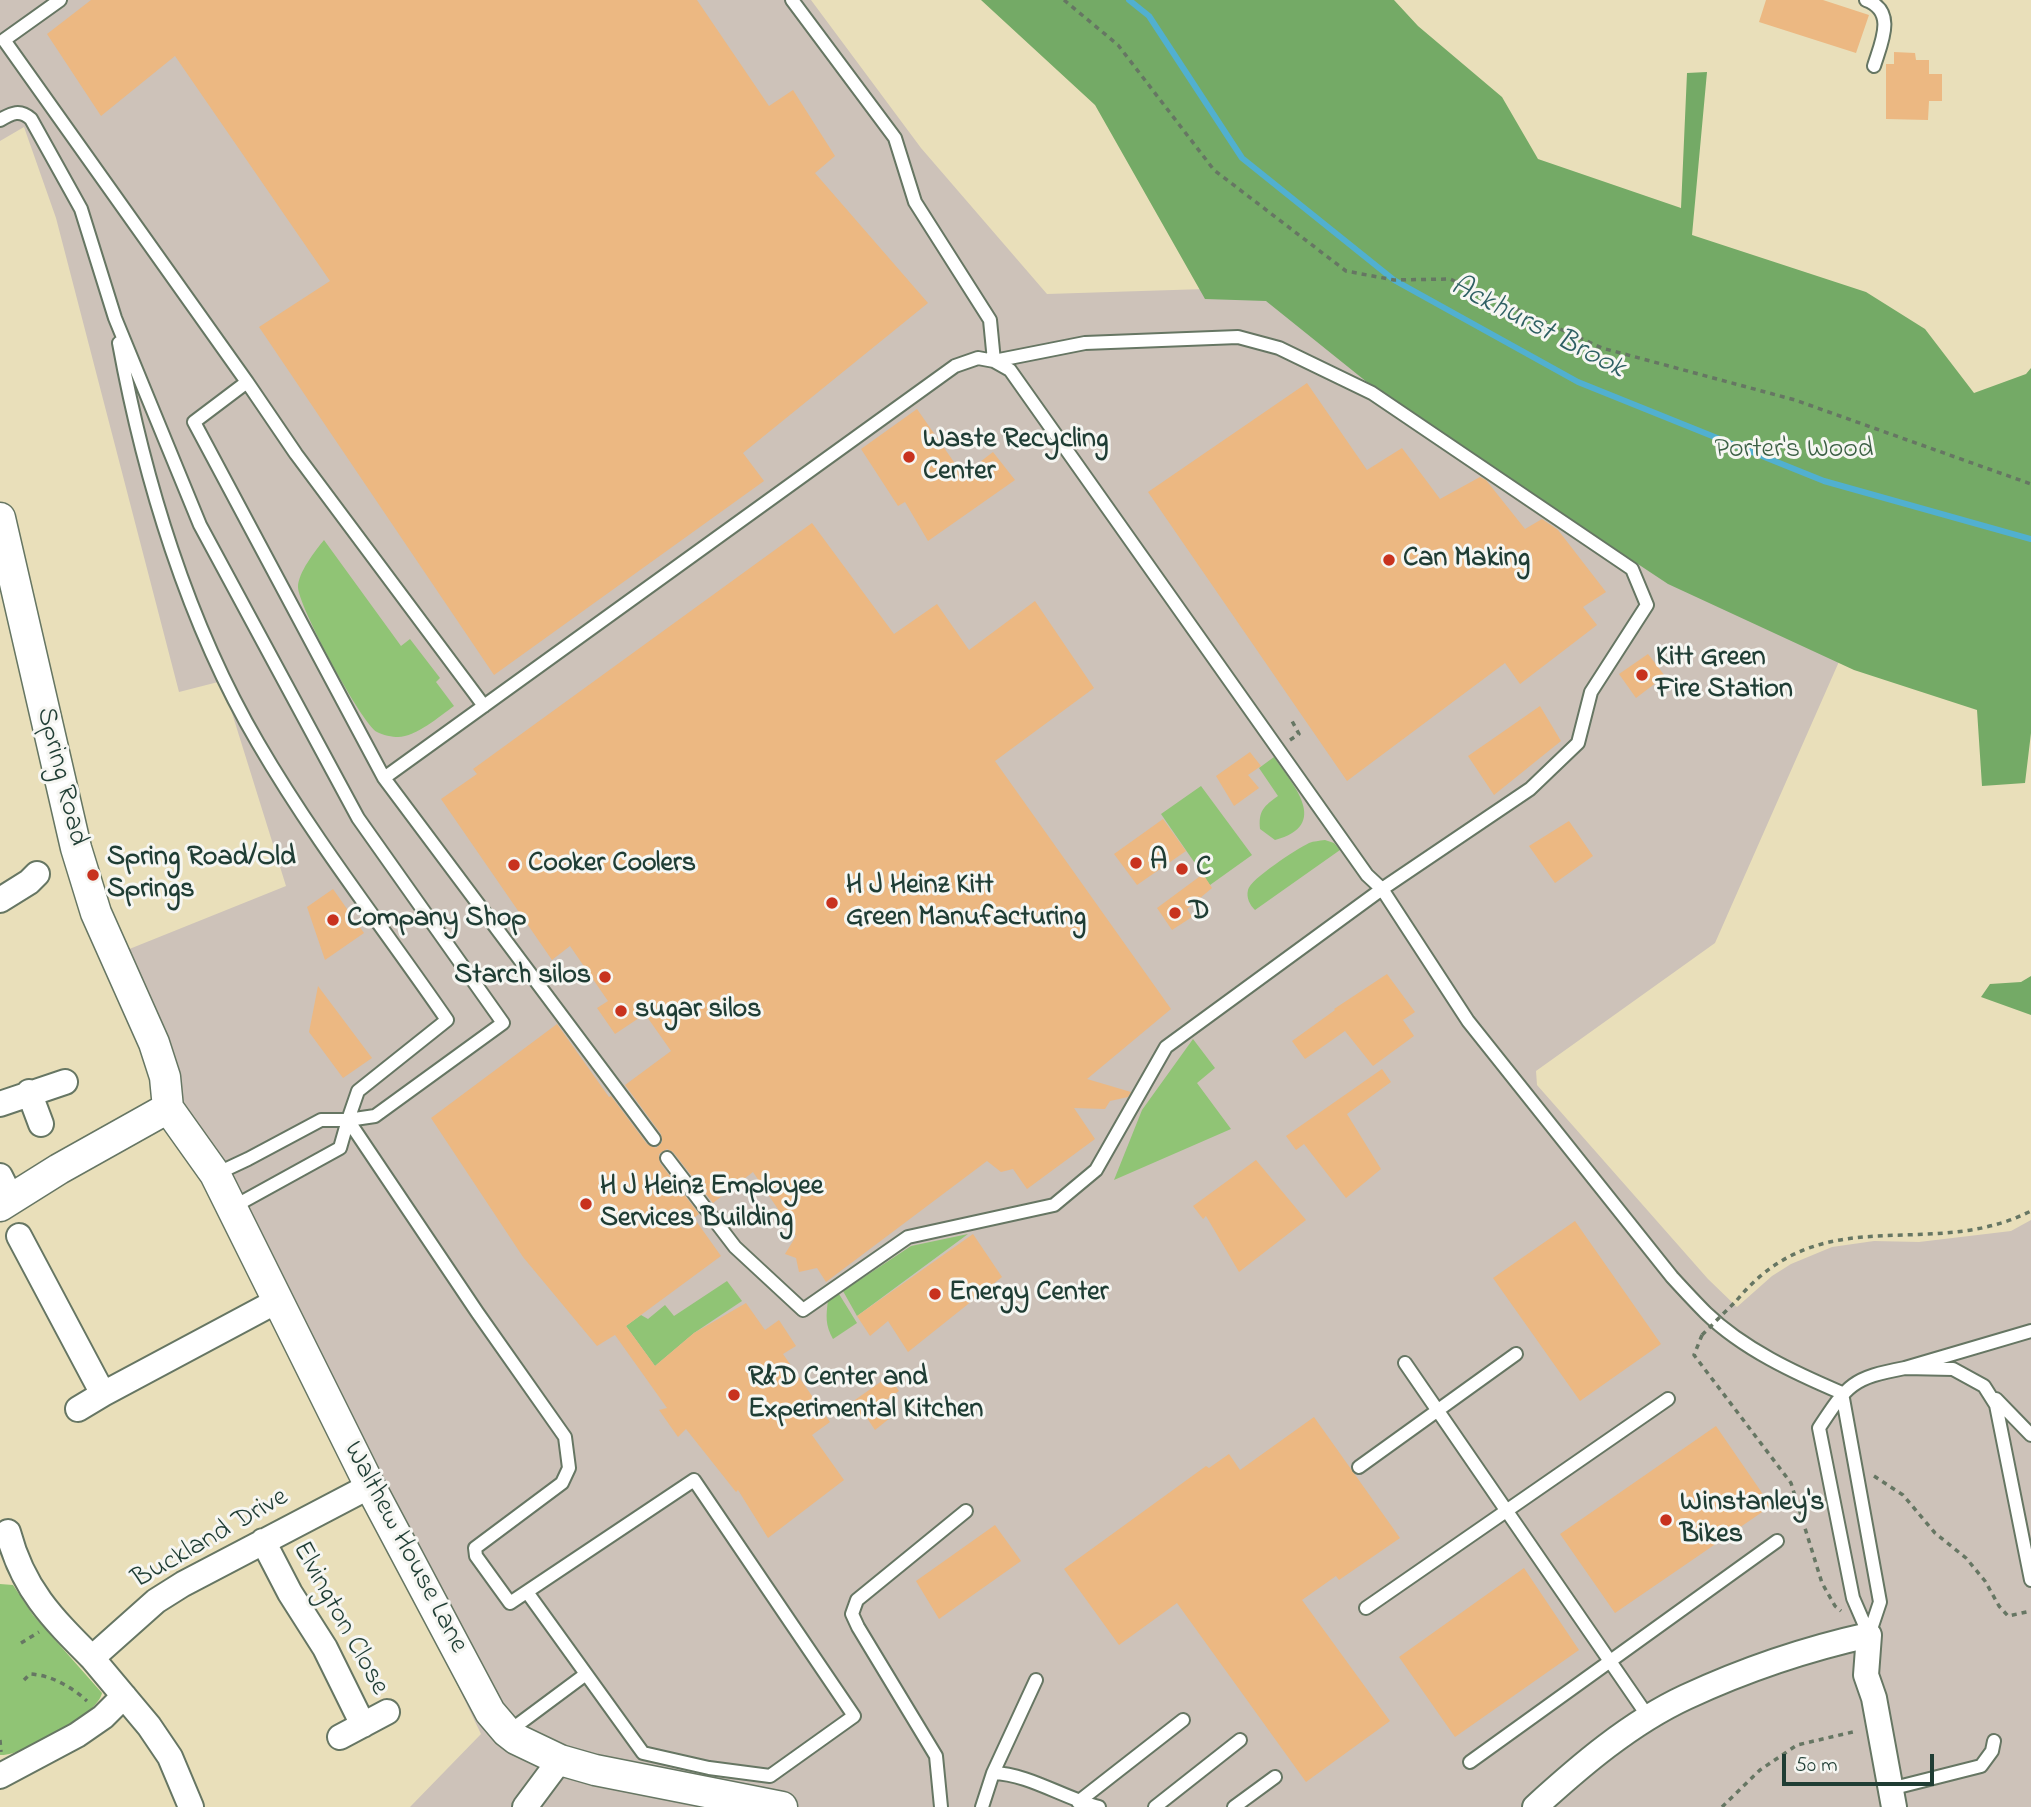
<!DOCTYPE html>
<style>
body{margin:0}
#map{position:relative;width:2031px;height:1807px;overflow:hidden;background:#e9dfba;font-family:"Indie Flower",sans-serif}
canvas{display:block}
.scale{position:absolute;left:1782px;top:1754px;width:152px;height:32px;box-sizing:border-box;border:4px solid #1f3d34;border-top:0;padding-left:9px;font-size:21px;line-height:24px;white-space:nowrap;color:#1f3d34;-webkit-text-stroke:5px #f6f6f2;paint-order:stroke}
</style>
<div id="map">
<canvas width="2031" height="1807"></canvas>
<div class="scale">50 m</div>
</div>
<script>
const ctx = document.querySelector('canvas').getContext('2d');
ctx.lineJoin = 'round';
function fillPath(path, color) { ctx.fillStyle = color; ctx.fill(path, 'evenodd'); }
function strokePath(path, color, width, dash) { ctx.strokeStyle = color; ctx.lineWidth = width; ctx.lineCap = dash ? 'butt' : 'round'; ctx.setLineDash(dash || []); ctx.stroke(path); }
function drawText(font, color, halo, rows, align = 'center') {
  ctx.font = font + ' "Indie Flower",sans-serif'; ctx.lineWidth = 6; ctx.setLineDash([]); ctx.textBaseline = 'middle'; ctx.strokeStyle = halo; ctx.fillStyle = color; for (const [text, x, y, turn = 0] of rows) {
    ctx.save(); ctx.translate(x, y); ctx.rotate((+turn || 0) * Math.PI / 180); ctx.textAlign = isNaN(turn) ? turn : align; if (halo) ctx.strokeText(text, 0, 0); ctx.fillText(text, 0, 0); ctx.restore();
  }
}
const industrial = new Path2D(`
 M0,0H811L921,148L1047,294L1268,287L1845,648L1715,943L1536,1071L1537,1085L1708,1279L1737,1307L1772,1276L1791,1264L1832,1247L1874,1241L1919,1242L2011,1231L2031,1220V1807H410L481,1734L107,958L286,886L222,681L179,692L56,218L24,127L0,141Z`);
const green = new Path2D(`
 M324,540L401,646L410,639L440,678L436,682L454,706C440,716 416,737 398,737C393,737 382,735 377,732C362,724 298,606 298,587C298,573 315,551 324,540Z
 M1274,757C1293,785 1331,825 1275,840L1260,829C1258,811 1264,806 1278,796L1259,768Z
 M1201,786L1252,855L1210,885L1161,814Z
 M1325,840L1334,843L1340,850L1255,910C1250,905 1246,898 1248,890C1250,879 1297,849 1309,843C1314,841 1319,841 1325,840Z
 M1193,1039L1215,1068L1197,1083L1231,1129L1114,1180L1142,1110Z
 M968,1234L857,1316L843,1291L911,1246Z
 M727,1281L742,1301L694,1333L655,1366L626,1326L641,1315L648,1319L665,1305L674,1316Z
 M839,1294L857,1323L833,1339C825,1325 826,1316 828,1300Z
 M0,1584L13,1585L33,1615L102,1693C98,1715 22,1757 0,1755Z`);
const forest = new Path2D(`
 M981,0H1394L1418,26L1502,97L1538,159L1681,208L1687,73L1707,72L1692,235L1866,292L1925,329L1974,393L2026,374L2031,368V733L2025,783L1982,786L1977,710L1854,670L1668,584L1383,395L1266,301L1205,299L1095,105Z
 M2031,976V1015L1981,997L1990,984L2021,982Z`);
const stream = new Path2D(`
 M1129,0L1149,16L1242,158L1394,280L1578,382L1824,481L2031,539`);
const building = new Path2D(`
 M91,0H697L769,106L793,90L835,156L815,173L928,303L743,453L764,481L494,675L259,327L330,281L175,56L101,116L47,34Z
 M1766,0H1823L1869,15L1856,53L1759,22Z
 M1894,52L1915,53L1916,60H1929V74H1942V101H1929L1928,120L1886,119V64H1894Z
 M1307,383L1367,470L1402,448L1440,499L1480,477L1486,480L1525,529L1542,519L1558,530L1606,592L1583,607L1597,625L1520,684L1505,663L1347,781L1148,492Z
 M917,409L963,475L993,452L1015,480L928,541L905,502L898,506L861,449Z
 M812,523L894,634L937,604L969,650L1035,601L1094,688L995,761L1171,1009L1087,1079L1131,1092L1128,1097L1110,1101L1105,1109L1074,1108L1095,1139L1027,1189L1013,1169L1001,1172L987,1161L826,1282L817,1268L799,1272L796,1258L785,1254L796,1236L753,1172L713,1203L673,1152L667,1149L659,1154L660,1163L699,1214L694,1218L721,1256L626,1326L655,1366L694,1333L746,1303L765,1330L779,1320L796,1346L783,1354L830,1422L812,1435L844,1480L768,1538L738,1490L736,1492L686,1429L678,1437L659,1410L667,1408L615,1335L597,1346L523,1257L431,1118L557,1024L609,1097L611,1096L647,1144L656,1148L662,1142L661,1134L625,1085L671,1051L645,1014L615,1034L597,1008L608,1001L570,946L552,960L441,799L477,774L473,769Z
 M1648,654L1665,676L1636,698L1619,674Z
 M1540,706L1561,741L1494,795L1468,756Z
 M1250,752L1261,766L1248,775L1259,788L1234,806L1216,776Z
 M1163,819L1186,851L1137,885L1114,854Z
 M1569,821L1593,856L1555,883L1529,846Z
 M1203,874L1212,888L1187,909L1192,917L1172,930L1157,908Z
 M333,889L364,933L325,960L307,907Z
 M1387,974L1415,1012L1403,1020L1414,1036L1373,1066L1345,1031L1305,1059L1292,1041L1335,1010L1334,1009Z
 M318,986L372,1058L343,1078L309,1032Z
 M1382,1069L1391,1082L1347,1114L1381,1169L1346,1198L1304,1144L1296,1150L1286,1136Z
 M1256,1160L1306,1220L1239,1272L1206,1216L1203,1219L1193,1206Z
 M1575,1221L1661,1344L1580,1401L1493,1278Z
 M973,1234L1002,1277L908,1352L888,1321L870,1336L857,1316Z
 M889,1376L899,1391L886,1400L895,1414L875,1430L865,1415L861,1417L852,1402Z
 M1314,1417L1400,1538L1339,1580L1336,1576L1302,1600L1390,1721L1306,1782L1177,1603L1119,1645L1064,1569L1206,1466L1209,1468L1229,1454L1240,1470Z
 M1716,1426L1771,1506L1615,1613L1560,1534Z
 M995,1525L1021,1561L939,1619L916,1581Z
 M1524,1568L1579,1650L1455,1737L1399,1657Z`);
const path = new Path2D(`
 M1064,0L1118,45L1214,170L1346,271L1394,280L1450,279L1602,348L1795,400L2031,484
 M1290,740L1299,734L1292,721
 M1737,1300C1823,1196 1928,1263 2031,1211
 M1702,1335L1694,1355L1791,1483L1822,1583L1835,1606L1841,1611
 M1874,1476L1903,1495L1935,1533L1966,1558L1985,1581L1999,1606L2008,1616L2031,1611
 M21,1643L39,1632
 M24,1680L30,1674C51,1675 72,1687 87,1701
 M0,1740L1,1752
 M1722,1807L1760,1770L1797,1745L1857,1731`);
const service = new Path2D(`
 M60,0L4,40L247,382L194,422L384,778L654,1139
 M792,0L895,138L915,202L990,320L994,361
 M1866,0C1897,11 1881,43 1874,66
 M0,120C12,113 20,109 31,119L81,209L115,318L200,525L358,818L503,1023L375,1116L348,1120
 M119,343C144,479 188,624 258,743C315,841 383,927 447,1020L358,1091L348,1120
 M994,361L1010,370L1367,875L1382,889L1468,1021L1672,1277C1683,1289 1694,1301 1706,1313C1743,1349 1795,1373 1842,1393
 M247,382L296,454L484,706
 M384,778L955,366L978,358L994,361L1085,343L1238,337L1279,348L1372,393L1632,569L1647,605L1591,692L1578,743L1530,789L1382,889L1166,1047L1096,1170L1054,1205L908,1237L803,1310L735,1247L667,1158
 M348,1120L477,1312L565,1437L569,1468L562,1483L475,1548L476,1556L510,1603L694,1480L854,1716L770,1776L709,1768L643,1753L527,1592
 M216,1174L248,1159L321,1120H348L340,1148L233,1207
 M2031,1331L1905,1368L1953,1369L1984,1386L1996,1405L2031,1580
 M1405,1363L1649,1718
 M1842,1393L1880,1602L1869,1635
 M1996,1399L2031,1435
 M1359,1467L1516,1354
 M1366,1608L1668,1399
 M1869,1635L1853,1598L1819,1428C1848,1384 1852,1378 1905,1368
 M508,1732L586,1674
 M1470,1762L1777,1541
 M993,1773L1036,1680
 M1890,1789L1981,1766L1992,1751L1994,1741
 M1078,1802L1183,1720
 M941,1807L936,1756L858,1627L852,1614L857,1600L966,1511
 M982,1807L993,1773C1029,1774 1063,1798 1099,1807
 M1155,1807L1240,1740
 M1234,1807L1275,1777`);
const minor = new Path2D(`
 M0,900L29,882L37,874
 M29,1092L41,1124
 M0,1104L65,1082
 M0,1176L11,1198
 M19,1236L103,1394L277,1301
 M78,1409L103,1394
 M8,1532C23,1589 51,1617 92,1658
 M263,1541L290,1593L325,1648L363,1725
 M340,1737L387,1712
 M0,1776L77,1735L103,1717L124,1696
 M191,1807L170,1757L149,1726L92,1658L156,1601L183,1584L370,1486
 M525,1807L560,1760
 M1535,1807C1580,1766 1630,1723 1686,1697C1744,1670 1806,1649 1869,1635L1866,1675L1874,1698L1894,1807`);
const tertiary = new Path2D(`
 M0,518L76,848L96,913L154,1043L165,1077L168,1108L215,1174L370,1486L490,1712L507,1732L516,1739L560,1760L595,1770L782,1807
 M0,1206L59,1169L168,1108`);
const pathBridge = new Path2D(`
 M1702,1335L1737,1300`);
const markers = [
 [909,457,7,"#c8321e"],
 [1389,560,7,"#c8321e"],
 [1642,675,7,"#c8321e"],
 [1136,863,7,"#c8321e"],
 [514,865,7,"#c8321e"],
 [1182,869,7,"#c8321e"],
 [93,875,7,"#c8321e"],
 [832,903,7,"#c8321e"],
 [1175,913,7,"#c8321e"],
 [333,920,7,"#c8321e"],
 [605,977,7,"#c8321e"],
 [621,1011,7,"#c8321e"],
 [586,1204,7,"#c8321e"],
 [935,1294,7,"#c8321e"],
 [734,1395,7,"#c8321e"],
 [1666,1520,7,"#c8321e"]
];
const poiNames = [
 ["Waste Recycling",923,441],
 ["Center",923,473],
 ["Can Making",1403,560],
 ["Kitt Green",1656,659],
 ["Fire Station",1656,691],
 ["Spring Road/Old",107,859],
 ["Springs",107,891],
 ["A",1150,863],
 ["Cooker Coolers",528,865],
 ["C",1196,869],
 ["H J Heinz Kitt",846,887],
 ["Green Manufacturing",846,919],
 ["D",1189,913],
 ["Company Shop",347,920],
 ["Starch silos",591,977,"right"],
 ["sugar silos",635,1011],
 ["H J Heinz Employee",600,1188],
 ["Services Building",600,1220],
 ["Energy Center",949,1294],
 ["R&D Center and",748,1379],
 ["Experimental Kitchen",748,1411],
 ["Winstanley's",1680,1504],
 ["Bikes",1680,1536]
];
const parkNames = [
 ["Porter's Wood",1794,451]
];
const streetNames = [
 ["Spring Road",60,777,76],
 ["Buckland Drive",211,1540,-30],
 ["Walthew House Lane",404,1548,62],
 ["Elvington Close",339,1619,61]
];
const waterNames = [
 ["Ackhurst Brook",1537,329,27]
];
fillPath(industrial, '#cdc2b9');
fillPath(green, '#90c475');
fillPath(forest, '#74aa66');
strokePath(stream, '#51b0d0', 6);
fillPath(building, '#ecb882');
strokePath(service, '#667663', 16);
strokePath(minor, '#667663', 28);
strokePath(tertiary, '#667663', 33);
strokePath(path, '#667663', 3.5, [5, 5]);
strokePath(service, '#fff', 12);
strokePath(minor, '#fff', 24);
strokePath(tertiary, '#fff', 30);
strokePath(pathBridge, '#667663', 3.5, [5, 5]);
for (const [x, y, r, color] of markers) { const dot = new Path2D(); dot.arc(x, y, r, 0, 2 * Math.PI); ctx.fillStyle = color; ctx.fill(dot); strokePath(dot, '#f6f6f2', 2.5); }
drawText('bold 28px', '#1f3d34', '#f6f6f2', poiNames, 'left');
drawText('28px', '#3b5f44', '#f6f6f2', parkNames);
drawText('28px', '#1f3d34', '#f6f6f2', streetNames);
drawText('italic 30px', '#2e6063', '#f6f6f2', waterNames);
</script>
